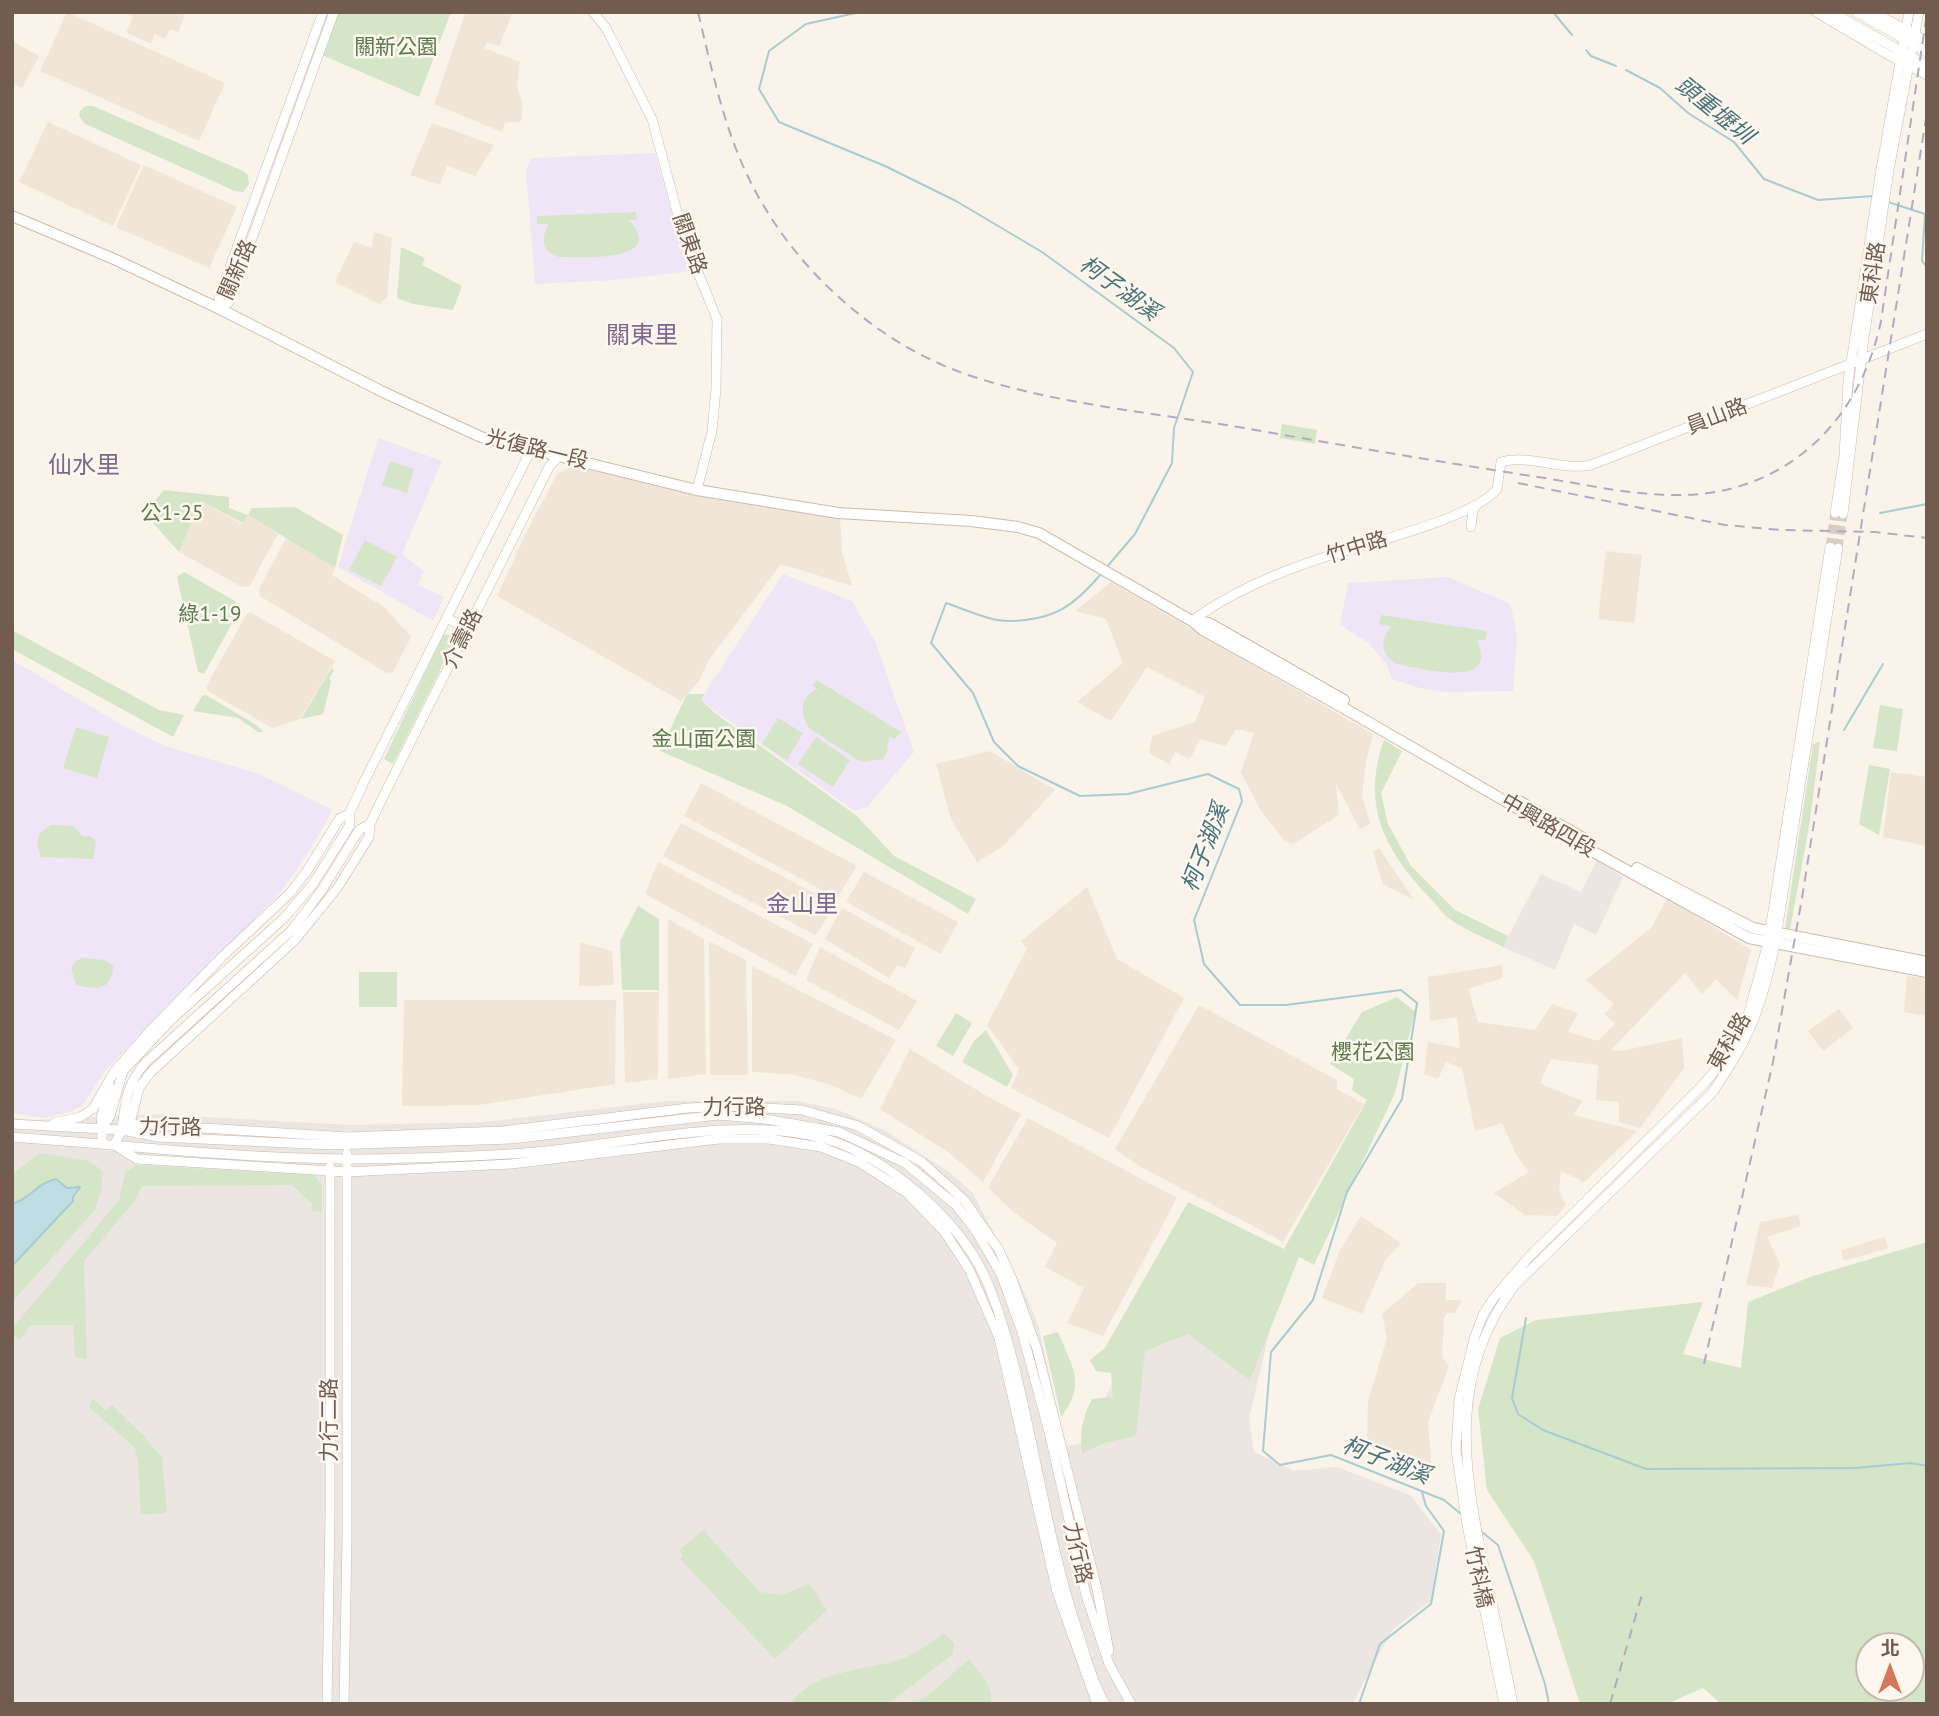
<!DOCTYPE html>
<meta charset="utf-8">
<style>
body{margin:0}
#map{position:relative;width:1939px;height:1716px;overflow:hidden;background:#faf3e9;font-family:"PT Sans","Noto Sans TC",sans-serif}
canvas{display:block}
.frame{position:absolute;inset:0;border:14px solid #725b4f;pointer-events:none}
.north{position:absolute;left:1855px;top:1632px;width:70px;height:70px;box-sizing:border-box;background:#fdf7ef;border:2px solid #c5b9af;border-radius:50%;rotate:0deg;font-size:19px;font-weight:700;line-height:28px;text-align:center;color:#725b4f}
.north::after{content:'';display:block;margin:auto;width:24px;height:32px;background:#d6775c;clip-path:polygon(50% 0,100% 100%,50% 72%,0 100%)}
</style>
<div id="map">
<canvas width="1939" height="1716"></canvas>
<div class="frame"></div>
<div class="north">北</div>
</div>
<script>
const ctx = document.querySelector('canvas').getContext('2d');
ctx.lineJoin = 'round';
function fillPath(path, color) { ctx.fillStyle = color; ctx.fill(path, 'evenodd'); }
function strokePath(path, color, width, dash) { ctx.strokeStyle = color; ctx.lineWidth = width; ctx.lineCap = dash ? 'butt' : 'round'; ctx.setLineDash(dash || []); ctx.stroke(path); }
function drawText(font, color, halo, rows, align = 'center') {
  ctx.font = font + ' "PT Sans","Noto Sans TC",sans-serif'; ctx.lineWidth = 5; ctx.setLineDash([]); ctx.textBaseline = 'middle'; ctx.strokeStyle = halo; ctx.fillStyle = color; for (const [text, x, y, turn = 0] of rows) {
    ctx.save(); ctx.translate(x, y); ctx.rotate((+turn || 0) * Math.PI / 180); ctx.textAlign = isNaN(turn) ? turn : align; if (halo) ctx.strokeText(text, 0, 0); ctx.fillText(text, 0, 0); ctx.restore();
  }
}
const residential = new Path2D(`
 M67,12L225,83L199,141L40,71Z
 M124,12H178L185,16L178,32L170,29L165,39L155,34L151,44L126,32L133,17Z
 M466,12H505L512,15L499,46L487,42L484,48L520,62L517,87L523,103L521,121L505,123L502,132L434,104Z
 M12,41L39,56L22,88L12,83Z
 M48,122L141,165L113,226L19,182Z
 M432,123L494,145L475,176L447,166L440,185L410,175Z
 M144,165L237,207L209,268L116,227Z
 M374,232L392,238L387,297L379,304L335,282L354,242L372,248Z
 M571,467L626,476L840,518L842,552L852,586L781,564L708,661L699,681L681,701L497,596L530,525L558,473Z
 M201,501L242,524L248,515L278,534L249,587H242L179,552Z
 M286,538L335,568L332,575L384,607L411,637L393,672L387,673L260,596L259,589Z
 M1606,551L1642,555L1634,623L1598,619Z
 M1111,582L1373,734L1366,762L1362,795L1370,824L1360,829L1336,784L1339,815L1293,844L1284,840L1261,811L1241,772L1254,733L1236,729L1226,746L1200,739L1190,759L1175,752L1169,764L1149,753L1152,736L1195,722L1205,697L1147,667L1111,721L1077,702L1123,663L1106,619L1075,611Z
 M250,612L335,661L300,719L272,728L208,691L206,687L246,615Z
 M990,751L1055,790L1002,847L977,862L951,819L936,764Z
 M1891,772L1927,777V846L1883,837Z
 M701,783L857,866L837,898L684,816Z
 M681,823L835,904L816,935L663,856Z
 M1379,848L1414,900L1383,884L1373,852Z
 M658,862L813,944L795,976L645,894Z
 M864,872L958,922L941,954L846,902Z
 M1087,887L1117,959L1184,998L1109,1138L1011,1088L1019,1069L987,1025L1027,949L1021,941Z
 M1667,898L1751,950L1737,1000L1716,979L1702,994L1685,973L1611,1050L1621,1051L1682,1038L1684,1068L1640,1128L1619,1122V1102L1596,1100L1598,1065L1551,1059L1540,1083L1582,1101L1574,1115L1637,1131L1584,1182L1561,1171L1559,1190L1566,1205L1557,1216L1525,1215L1494,1193L1529,1172L1516,1154L1502,1123L1475,1131L1462,1068L1446,1062L1438,1079L1424,1074L1428,1042L1460,1048L1457,1017L1430,1021L1428,977L1502,965L1503,978L1468,989L1478,1022L1535,1030L1552,1004L1578,1013L1568,1032L1598,1041L1615,1023L1604,1014L1614,1004L1586,980L1652,927Z
 M842,908L915,948L905,968L897,965L889,978L825,939Z
 M668,919L704,939L706,1074L668,1079Z
 M709,941L746,960L748,1075H710Z
 M580,942L612,951L614,985L579,986Z
 M820,947L917,1001L899,1030L806,980Z
 M752,966L896,1040L861,1099L831,1085L790,1074L752,1072Z
 M1907,976L1924,978L1927,1016L1904,1012Z
 M623,992H659L658,1079L625,1083Z
 M404,1000H616L615,1084L479,1105L402,1106Z
 M1199,1005L1337,1080V1089L1364,1104L1283,1242L1139,1166L1115,1149Z
 M1839,1009L1853,1028L1823,1051L1808,1031Z
 M910,1049L985,1095L1021,1114L983,1182L948,1152L880,1109Z
 M1028,1118L1177,1198L1103,1336L1067,1323L1084,1288L1045,1267L1057,1243L1012,1211L988,1187Z
 M1798,1215L1801,1226L1767,1237L1780,1264L1772,1288L1746,1285L1760,1222Z
 M1361,1216L1401,1243L1385,1261L1362,1314L1322,1298L1340,1250Z
 M1885,1237L1888,1248L1844,1261L1841,1250Z
 M1418,1283H1446V1300H1462L1455,1313H1447L1444,1318L1442,1357L1449,1366L1428,1422L1431,1456V1476L1367,1440L1368,1401L1387,1338L1382,1314Z`);
const industrial = new Path2D(`
 M1597,860L1623,877L1596,935L1574,924L1555,970L1503,947L1541,874L1581,892Z
 M666,1101H798L836,1109L884,1130L949,1172L972,1192L1014,1270L1037,1321L1066,1446L1084,1443L1192,1214L1286,1262L1249,1418L1254,1452L1294,1471L1337,1467L1410,1495L1441,1534L1431,1601L1393,1629L1352,1704H12V1118L35,1120L150,1114L350,1125L484,1122Z`);
const education = new Path2D(`
 M655,153L680,242L690,271L616,280L535,284L526,171L531,158Z
 M378,438L442,461L402,554L424,571L418,585L444,597L433,621L338,567Z
 M783,574L852,601L875,641L914,752L867,807L854,811L700,700Z
 M1448,577L1510,604L1515,622L1517,641L1513,691L1446,692L1420,688L1392,679L1386,663L1367,642L1340,625L1348,583Z
 M12,660L124,726L165,746L257,773L331,809V814L307,854L279,894L105,1071L82,1106L69,1112L45,1118L12,1113Z`);
const green = new Path2D(`
 M336,12H451L419,97L322,55Z
 M85,106H93L243,171L248,175L249,184L243,192L235,191L85,124L79,116L80,111Z
 M636,212L637,220H629C668,263 580,257 559,257C542,252 540,238 549,224H537V216Z
 M401,247L425,258L422,265L462,286L453,310L413,304L397,298Z
 M1282,424L1317,430L1315,444L1280,438Z
 M390,461L414,469L407,493L382,485Z
 M164,490L229,497V508L248,515L243,523L201,501L179,552L144,513Z
 M295,507L343,535L335,568L248,515L252,508Z
 M365,540L397,557L381,586L349,570Z
 M184,572L235,601L239,606V611L204,674L198,672L177,577Z
 M1381,615L1487,631L1485,640H1477C1500,691 1420,668 1397,664C1382,656 1378,638 1392,627L1379,624Z
 M12,630L159,710L184,715L173,737L12,649Z
 M451,634L455,640L393,764L384,759L443,635Z
 M332,667L334,671L329,678L331,682L323,714L301,719Z
 M817,680L901,732L895,739L889,736L887,753L883,759L865,762L856,759L809,728C799,714 800,695 818,689L813,686Z
 M687,694H704L701,700L715,713L857,816L894,856L976,899L968,914L787,806L660,751Z
 M206,695L258,726L263,732H258L238,718L193,711L202,696Z
 M1880,705L1903,709L1897,751L1873,748Z
 M778,718L803,733L787,760L762,744Z
 M76,727L109,737L97,778L63,768Z
 M816,737L850,760L833,787L798,764Z
 M1384,740L1402,751L1381,793L1388,824L1411,866L1455,910L1508,936L1503,947C1485,937 1461,929 1446,916C1440,910 1434,902 1428,896C1384,849 1361,804 1384,740Z
 M1820,741L1810,821L1790,930L1785,929L1813,744Z
 M1869,765L1890,769L1879,835L1859,824Z
 M51,825L74,826L82,836H90L96,841L93,859L41,857L37,844L40,833Z
 M638,906L659,919V990H622L620,941Z
 M83,958L104,960L113,965C113,991 96,990 76,985L71,968L76,961Z
 M359,972H397V1007H359Z
 M1397,997L1415,1012L1395,1093L1314,1265L1299,1257L1250,1380L1188,1334L1145,1351L1136,1436L1104,1443L1082,1454C1079,1432 1082,1419 1092,1399L1113,1397L1111,1373L1096,1371L1090,1360L1105,1348L1188,1202L1284,1249L1367,1100L1352,1090L1354,1079L1330,1064L1362,1012Z
 M956,1013L972,1023L953,1056L936,1046Z
 M986,1030L1013,1075L1007,1087L962,1062L974,1041Z
 M39,1153L89,1161L103,1171L101,1191L95,1210L12,1302V1175Z
 M136,1165L314,1175L322,1186V1212L312,1211V1204L292,1185L142,1186L134,1202L84,1261L87,1359L75,1357L73,1325H30L20,1340L12,1335V1329L119,1200L125,1174Z
 M1927,1242V1704H1721L1703,1688L1667,1704H1580L1534,1561L1487,1490L1478,1409L1500,1338L1536,1320L1703,1302L1683,1354L1741,1368L1748,1302L1810,1277ZM1869,1646H1911V1688H1869Z
 M1058,1332C1072,1366 1087,1385 1061,1417L1043,1336Z
 M92,1399L106,1410L112,1405L144,1436L162,1458L167,1512L158,1514H141L138,1464L135,1448L89,1407Z
 M703,1530L760,1592L781,1595L809,1584L827,1610L775,1659L680,1559L683,1555L679,1550Z
 M943,1633L954,1643L953,1654L888,1704H790C816,1668 863,1672 901,1659C916,1654 930,1643 943,1633Z
 M969,1659C980,1673 994,1686 991,1704H914L931,1693Z`);
const water = new Path2D(`
 M56,1179L67,1188L80,1187L73,1197V1201L12,1266V1204C30,1199 37,1183 56,1179Z`);
const stream = new Path2D(`
 M860,12L806,24L769,51L759,89L779,122L885,166L956,201L1042,252L1174,348L1193,372L1174,428L1172,463L1135,534L1106,568
 M1553,12L1572,35
 M1586,50L1591,56L1616,66
 M1626,70L1660,88L1688,113L1734,142L1764,179L1818,200L1873,196
 M1888,202L1925,214L1922,261L1927,267
 M1880,513L1927,504
 M1100,575C1073,607 1053,620 1010,621C992,622 964,609 946,603L931,643L973,693L994,742L1018,766L1080,796L1128,794L1208,774L1239,789L1242,801L1194,920L1204,964L1240,1005H1286L1401,990L1417,1003L1402,1099L1347,1192L1313,1300L1271,1352L1263,1451L1280,1465L1331,1455L1444,1500L1461,1514
 M1844,730L1883,664
 M1526,1318L1512,1398L1518,1414L1543,1430L1646,1469L1855,1468L1911,1463L1927,1466
 M1482,1532L1498,1545L1545,1684L1549,1704
 M1359,1704L1380,1644L1431,1604L1444,1531L1426,1506L1422,1492`);
const tertiaryTunnel = new Path2D(`
 M1830,547L1835,513
 M1838,548L1843,514`);
const tertiary = new Path2D(`
 M593,12L606,28L652,119L685,241L717,319L716,389L712,431L697,490
 M1816,12L1885,53L1927,75
 M1832,12L1927,66
 M1856,12L1927,52
 M1873,12L1927,41
 M220,309L229,302L334,12
 M220,309L219,297L323,12
 M1835,513L1844,456L1848,382L1881,169L1909,12
 M1843,514L1863,345L1889,170L1919,12
 M1471,527L1473,510L1476,506
 M448,619L469,629
 M1192,621C1232,591 1281,571 1328,556C1366,544 1474,518 1497,489L1501,462C1530,454 1561,471 1591,465L1927,334
 M54,1123L80,1117L93,1109L114,1072L149,1032L222,957L290,893L307,871L340,818L349,814
 M12,1124L122,1130L158,1137L331,1145L511,1139L718,1115L765,1119L839,1132L905,1163L956,1205L976,1231L1001,1274L1022,1332L1049,1432L1086,1595L1109,1664L1131,1704
 M102,1128L101,1118L110,1087
 M122,1128C126,1100 126,1086 145,1063L292,930L322,890L359,830L370,824
 M123,1129L139,1124L347,1137L502,1131L688,1108L727,1106L802,1110L858,1126L922,1162L965,1201L999,1250L1012,1279L1037,1349L1097,1589L1109,1651
 M12,1137C123,1145 234,1158 345,1159C400,1159 455,1157 509,1154C608,1150 729,1112 826,1139C887,1157 958,1219 985,1277C1001,1313 1011,1351 1020,1390C1039,1471 1052,1556 1079,1635C1086,1658 1093,1683 1105,1704
 M102,1144V1129L110,1116L123,1071L171,1020L284,918L313,884L350,825L349,814L362,786L531,450
 M114,1145L122,1130L131,1119L139,1088L151,1072L295,940L338,887L369,837L370,824L383,797L549,467L559,456
 M116,1146L137,1159L347,1172L511,1164L719,1139H769L821,1147L859,1162L907,1193L944,1231L969,1269L999,1338L1057,1592L1097,1704
 M327,1704L330,1514V1167
 M344,1704L347,1538V1153
 M1504,1704L1467,1525L1456,1450L1459,1399L1475,1336L1483,1315L1493,1299L1529,1257L1702,1086L1724,1060L1747,1019L1768,943L1830,547
 M1513,1704C1504,1658 1494,1613 1484,1567C1463,1466 1448,1373 1515,1285L1712,1093C1750,1038 1761,1009 1775,944L1838,548`);
const secondary = new Path2D(`
 M12,216L114,259L220,309L383,392L481,437L697,490L838,513L971,521L1018,527L1039,533L1192,621L1203,630L1335,703L1590,850L1749,938L1927,972
 M1192,621L1209,623L1344,700
 M1519,801L1583,838
 M1637,868L1753,928L1927,962`);
const rail = new Path2D(`
 M698,12C709,58 719,105 736,149C761,214 805,272 860,315C892,341 932,363 971,376C1060,405 1157,413 1250,429C1346,446 1441,462 1538,477C1604,487 1671,506 1737,487C1816,464 1865,398 1881,321L1927,13
 M1518,483L1725,525L1781,530L1875,532L1927,538
 M1704,1364L1773,1062L1802,898L1927,112
 M1610,1704L1643,1591`);
const parkNames = [
 ["關新公園",396,48],
 ["公1-25",172,514],
 ["綠1-19",210,615],
 ["金山面公園",704,740],
 ["櫻花公園",1373,1053]
];
const streetNames = [
 ["關東路",689,244,71],
 ["關新路",238,270,-66],
 ["東科路",1874,273,-81],
 ["員山路",1717,417,-21],
 ["光復路一段",537,450,14],
 ["竹中路",1357,548,-17],
 ["介壽路",463,639,-64],
 ["中興路四段",1548,826,30],
 ["東科路",1730,1042,-60],
 ["力行路",734,1108],
 ["力行路",170,1128,1],
 ["力行二路",330,1420,-90],
 ["力行路",1077,1553,77],
 ["竹科橋",1478,1577,78]
];
const waterNames = [
 ["頭重壢圳",1714,111,39],
 ["柯子湖溪",1119,289,36],
 ["柯子湖溪",1206,848,-69],
 ["柯子湖溪",1386,1461,21]
];
const quarterNames = [
 ["關東里",642,336],
 ["仙水里",84,466],
 ["金山里",802,905]
];
fillPath(residential, '#f1e5d8');
fillPath(industrial, '#ebe6e1');
fillPath(education, '#f0e5f7');
fillPath(green, '#d5e6c8');
fillPath(water, '#bfdde2');
strokePath(water, '#a7ccd2', 2);
strokePath(stream, '#a7ccd2', 2);
strokePath(tertiaryTunnel, '#d8cdc2', 9, [9, 4.5]);
strokePath(tertiary, '#cbbbb0', 10);
strokePath(secondary, '#cdbcae', 12);
strokePath(tertiary, '#fff', 9);
strokePath(secondary, '#fff', 10);
strokePath(rail, '#b6a8c3', 2, [10, 7]);
drawText('21px', '#5a7b4c', '#fdf7ef', parkNames);
drawText('21px', '#725b4f', '#fdf7ef', streetNames);
drawText('italic 23px', '#48737b', '#fdf7ef', waterNames);
drawText('24px', '#80678d', '#fdf7ef', quarterNames);
</script>
